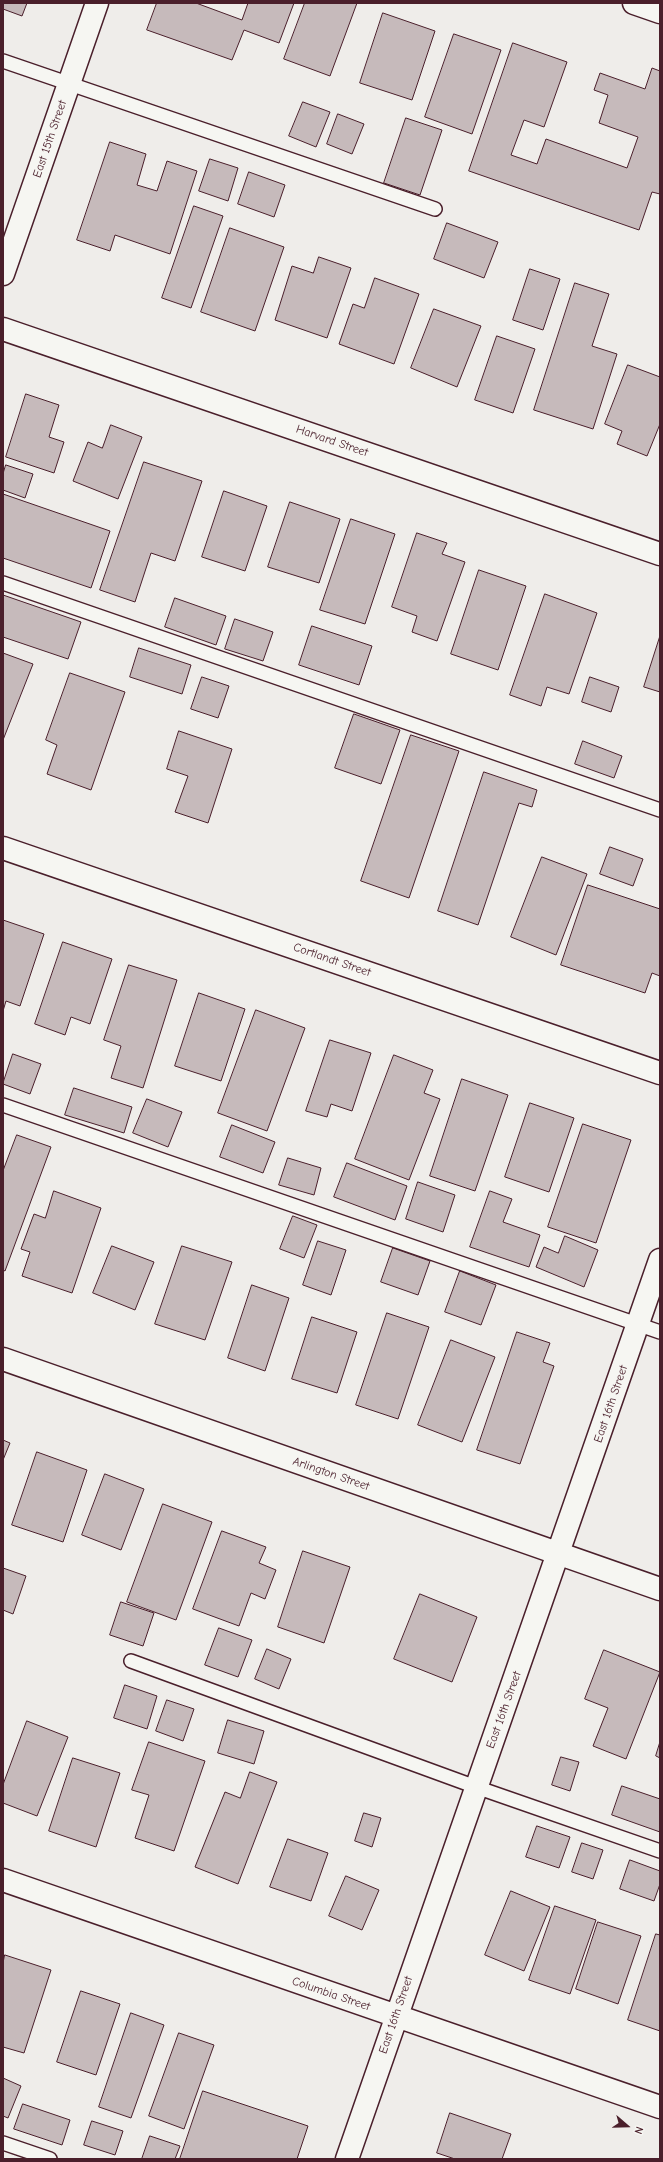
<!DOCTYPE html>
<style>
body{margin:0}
#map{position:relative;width:663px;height:2162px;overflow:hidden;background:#efedea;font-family:"Comic Neue",sans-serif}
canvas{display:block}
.frame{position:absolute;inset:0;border:4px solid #4a1f2b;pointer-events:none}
.north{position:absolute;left:607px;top:2106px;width:40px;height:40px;-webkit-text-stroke:3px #f6f6f2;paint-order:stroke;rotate:110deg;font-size:11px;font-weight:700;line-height:16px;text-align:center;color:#4a1f2b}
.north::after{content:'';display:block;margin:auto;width:14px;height:18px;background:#4a1f2b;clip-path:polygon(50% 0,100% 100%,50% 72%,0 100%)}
</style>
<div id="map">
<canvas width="663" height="2162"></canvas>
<div class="frame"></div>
<div class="north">N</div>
</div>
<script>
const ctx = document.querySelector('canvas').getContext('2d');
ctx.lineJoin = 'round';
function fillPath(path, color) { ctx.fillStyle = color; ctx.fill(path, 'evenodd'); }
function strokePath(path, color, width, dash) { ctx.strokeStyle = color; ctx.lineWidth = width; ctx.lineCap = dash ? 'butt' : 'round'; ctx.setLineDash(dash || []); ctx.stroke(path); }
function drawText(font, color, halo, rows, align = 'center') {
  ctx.font = font + ' "Comic Neue",sans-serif'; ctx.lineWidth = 3.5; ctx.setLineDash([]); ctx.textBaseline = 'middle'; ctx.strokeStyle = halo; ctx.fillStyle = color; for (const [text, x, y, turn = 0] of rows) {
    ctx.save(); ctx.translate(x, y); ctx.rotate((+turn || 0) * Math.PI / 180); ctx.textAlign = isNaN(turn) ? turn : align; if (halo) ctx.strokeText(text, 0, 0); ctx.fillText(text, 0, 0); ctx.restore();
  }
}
const building = new Path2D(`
 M3,3H27L22,16L3,9Z
 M157,3H196L242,20L248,3H294L279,43L244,30L232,60L147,30Z
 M305,3H357L330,76L284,59Z
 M383,13L435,31L412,100L360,83Z
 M454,34L501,50L472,134L425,117Z
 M513,43L567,62L544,127L524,120L511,155L537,164L546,139L627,168L638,137L599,123L608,95L594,90L600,73L645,89L652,68L660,71V194L652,192L639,230L469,171Z
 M303,102L330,112L316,147L289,136Z
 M338,114L364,124L352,154L327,144Z
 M406,118L442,130L420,195L384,183Z
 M110,142L146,154L137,185L157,191L167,161L197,171L170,254L115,235L110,251L77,240Z
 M210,159L238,168L228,201L199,191Z
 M249,172L285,185L274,217L238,204Z
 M194,206L223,216L191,308L162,298Z
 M447,223L498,242L484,278L434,259Z
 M230,228L284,247L255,331L201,312Z
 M319,257L351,268L327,338L275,320L292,266L313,273Z
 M530,269L560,279L543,330L513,320Z
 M375,278L419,294L394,364L339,344L353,304L364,308Z
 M575,283L609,294L592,346L617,354L593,429L534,410Z
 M434,309L481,326L457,387L411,368Z
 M497,336L535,349L513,413L475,400Z
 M628,365L660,377V424L647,456L617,444L622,431L605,424Z
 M26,394L59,405L49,437L64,442L54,473L6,457Z
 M111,425L142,437L118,499L73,481L88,442L102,448Z
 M144,462L202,481L175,561L151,553L135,602L100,590Z
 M6,465L33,474L25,498L3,490V474Z
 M224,491L267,506L245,571L202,557Z
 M3,494L110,531L91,588L3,558Z
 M290,502L340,519L319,583L268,567Z
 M351,519L395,534L365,624L320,610Z
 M417,533L447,543L442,554L465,562L437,641L412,632L417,616L392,607Z
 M479,570L526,586L498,670L451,654Z
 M545,594L597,613L569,694L547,687L541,706L510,695Z
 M3,595L81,622L68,659L3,637Z
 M175,598L226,616L216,645L165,627Z
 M235,619L273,632L263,661L225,649Z
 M312,626L372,646L359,685L299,665Z
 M660,636V692L644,687Z
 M139,648L191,665L182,694L130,677Z
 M3,653L33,664L3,740Z
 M70,673L125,692L91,790L47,774L57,745L46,740Z
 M202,677L229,686L218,718L191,709Z
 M590,677L619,687L611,712L582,702Z
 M354,714L400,730L381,784L335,768Z
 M179,731L232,749L208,823L175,812L188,776L167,769Z
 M411,735L459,751L409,898L361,881Z
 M583,741L622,756L614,778L575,764Z
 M484,772L537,790L532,807L519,803L478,925L438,911Z
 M610,847L643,859L633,886L600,874Z
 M542,857L587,874L556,955L511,937Z
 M588,885L660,909V976L652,973L645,993L561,965Z
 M3,920L44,934L20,1006L6,1001L3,1011Z
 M63,942L112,959L90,1024L71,1017L65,1035L35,1024Z
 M129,965L177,980L143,1088L111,1078L121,1046L104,1040Z
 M199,993L245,1009L221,1081L175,1066Z
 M256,1010L305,1028L267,1131L218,1113Z
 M330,1040L371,1053L352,1111L331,1104L327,1117L306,1111Z
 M13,1054L41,1064L30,1094L3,1084Z
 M394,1055L433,1070L424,1093L440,1099L409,1180L355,1159Z
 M462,1079L508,1095L475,1191L430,1176Z
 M74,1088L132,1107L124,1133L65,1115Z
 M147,1099L182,1112L168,1147L133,1133Z
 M530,1103L574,1118L549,1192L505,1177Z
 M583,1124L631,1140L596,1243L548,1227Z
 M232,1125L275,1142L263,1173L220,1157Z
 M17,1135L51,1147L5,1271L3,1270V1171Z
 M288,1158L321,1168L314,1195L279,1185Z
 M347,1163L407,1186L395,1220L334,1197Z
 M418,1182L455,1195L443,1232L406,1219Z
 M54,1191L101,1208L72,1293L22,1276L30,1252L21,1249L34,1214L45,1218Z
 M490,1191L512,1199L503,1222L540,1235L529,1267L470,1247Z
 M293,1216L317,1225L304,1258L280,1249Z
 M565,1236L598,1250L584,1287L536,1267L544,1247L558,1253Z
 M318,1241L346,1250L331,1295L303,1285Z
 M112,1246L154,1262L135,1310L93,1293Z
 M182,1246L232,1262L205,1340L155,1324Z
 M393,1248L430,1261L418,1295L381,1282Z
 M460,1271L496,1285L481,1325L445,1312Z
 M252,1285L289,1298L265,1371L228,1358Z
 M387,1313L429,1327L398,1419L356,1405Z
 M312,1317L357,1332L337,1393L292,1379Z
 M517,1332L550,1343L543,1362L554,1366L520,1464L477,1450Z
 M451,1340L495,1357L462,1442L418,1425Z
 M3,1440L10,1443L3,1460Z
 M37,1452L87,1470L63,1542L12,1525Z
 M105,1474L144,1489L121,1550L82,1535Z
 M163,1504L212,1522L176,1620L127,1602Z
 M222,1531L266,1547L259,1563L276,1570L265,1599L251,1593L239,1626L193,1609Z
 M303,1551L350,1567L324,1643L278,1627Z
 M3,1568L26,1576L13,1614L3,1610Z
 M420,1594L477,1617L452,1682L394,1659Z
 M121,1602L154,1613L143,1646L110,1635Z
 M219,1628L252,1640L238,1677L205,1665Z
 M267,1649L291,1659L279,1689L255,1679Z
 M604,1650L660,1672L626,1759L593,1746L608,1708L585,1699Z
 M125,1685L157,1696L147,1729L114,1718Z
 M167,1700L194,1709L183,1741L156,1731Z
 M228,1720L264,1731L254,1764L218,1753Z
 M27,1721L68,1737L37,1816L3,1803V1785Z
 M149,1742L205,1761L174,1851L135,1838L149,1795L132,1790Z
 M660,1742V1758L656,1756Z
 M561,1757L579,1762L570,1791L552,1785Z
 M73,1758L120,1773L96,1847L49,1831Z
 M250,1772L277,1782L238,1884L195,1867L225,1792L240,1798Z
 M622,1786L660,1799V1832L612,1815Z
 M364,1813L381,1818L372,1847L355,1841Z
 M537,1826L570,1837L559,1868L526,1857Z
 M288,1839L328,1853L311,1901L270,1887Z
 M582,1843L603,1850L593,1879L572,1872Z
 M630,1860L660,1871V1884L654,1901L620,1889Z
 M346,1876L379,1890L362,1930L329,1916Z
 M511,1891L550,1907L524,1971L485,1955Z
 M555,1906L596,1920L570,1994L529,1980Z
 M598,1922L641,1936L618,2004L576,1989Z
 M656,1934L660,1935V2031L628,2020Z
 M5,1955L51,1970L24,2053L3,2047V1963Z
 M81,1991L120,2004L96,2075L57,2062Z
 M131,2013L164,2025L131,2118L99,2107Z
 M179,2033L214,2045L184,2129L149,2116Z
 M3,2078L21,2086L8,2118L3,2116Z
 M203,2091L308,2126L297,2159H180Z
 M23,2104L70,2120L62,2145L14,2129Z
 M450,2113L511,2134L502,2159H455L437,2153Z
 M92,2121L123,2131L115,2155L84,2145Z
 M150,2136L180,2146L175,2159H142Z`);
const service = new Path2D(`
 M3,61L435,209
 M3,583L660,810
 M3,1105L660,1332
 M131,1661L476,1787L660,1851
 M3,2143L50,2159`);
const minor = new Path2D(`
 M3,274L97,3
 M3,329L660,554
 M3,848L660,1073
 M3,1359L660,1589
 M3,1880L660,2107
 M347,2159L660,1260`);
const secondary = new Path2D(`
 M634,3L660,12`);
const streetNames = [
 ["East 15th Street",50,139,-71],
 ["Harvard Street",332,441,19],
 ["Cortlandt Street",332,960,19],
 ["East 16th Street",611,1404,-71],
 ["Arlington Street",331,1474,19],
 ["East 16th Street",504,1710,-70],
 ["Columbia Street",331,1994,19],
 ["East 16th Street",396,2015,-71]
];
fillPath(building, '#c6babb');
strokePath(building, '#4a1f2b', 1);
strokePath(service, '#4a1f2b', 16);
strokePath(minor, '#4a1f2b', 25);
strokePath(secondary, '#4a1f2b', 25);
strokePath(service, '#f6f6f2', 13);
strokePath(minor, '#f6f6f2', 22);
strokePath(secondary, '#f6f6f2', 22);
drawText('12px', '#4a1f2b', '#f6f6f2', streetNames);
</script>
